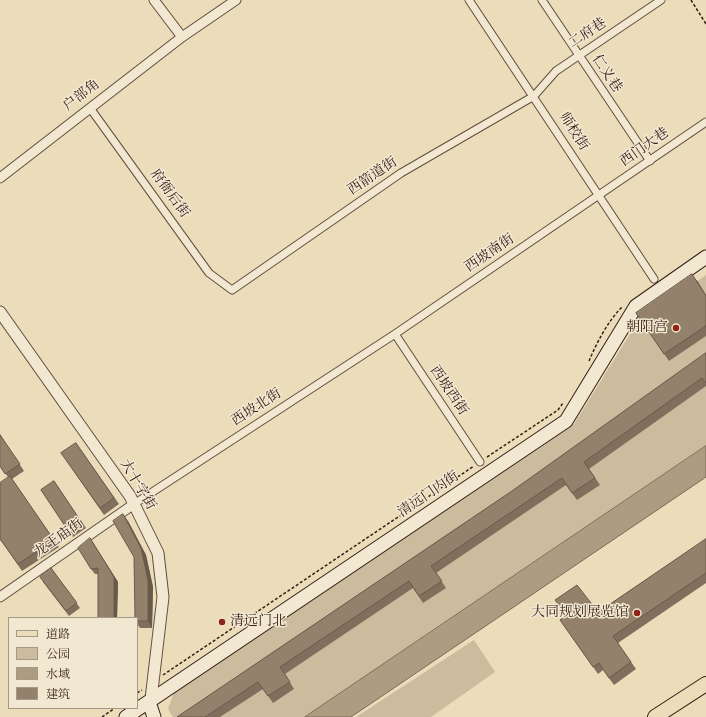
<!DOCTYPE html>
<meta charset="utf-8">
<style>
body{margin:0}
#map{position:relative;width:706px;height:717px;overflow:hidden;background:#ebdcba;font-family:"IM FELL English","Noto Serif SC",serif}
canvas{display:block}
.legend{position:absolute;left:8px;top:617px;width:130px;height:92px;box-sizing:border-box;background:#f2e8d2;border:1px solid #a69787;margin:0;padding:5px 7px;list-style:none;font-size:12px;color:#351e16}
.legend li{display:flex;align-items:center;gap:8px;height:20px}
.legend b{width:20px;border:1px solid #a69787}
</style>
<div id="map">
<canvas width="706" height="717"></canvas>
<ul class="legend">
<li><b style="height:5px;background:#ebdcba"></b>道路</li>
<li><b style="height:11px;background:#ccbc9e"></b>公园</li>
<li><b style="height:11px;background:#ad9b82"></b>水域</li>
<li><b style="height:11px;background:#94816b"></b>建筑</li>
</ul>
</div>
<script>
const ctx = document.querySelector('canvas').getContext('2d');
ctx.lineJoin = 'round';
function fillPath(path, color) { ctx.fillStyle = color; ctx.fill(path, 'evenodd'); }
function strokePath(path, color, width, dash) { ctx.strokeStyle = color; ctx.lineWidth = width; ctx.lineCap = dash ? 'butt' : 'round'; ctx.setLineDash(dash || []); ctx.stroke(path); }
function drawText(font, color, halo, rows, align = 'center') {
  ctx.font = font + ' "IM FELL English","Noto Serif SC",serif'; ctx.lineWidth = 3; ctx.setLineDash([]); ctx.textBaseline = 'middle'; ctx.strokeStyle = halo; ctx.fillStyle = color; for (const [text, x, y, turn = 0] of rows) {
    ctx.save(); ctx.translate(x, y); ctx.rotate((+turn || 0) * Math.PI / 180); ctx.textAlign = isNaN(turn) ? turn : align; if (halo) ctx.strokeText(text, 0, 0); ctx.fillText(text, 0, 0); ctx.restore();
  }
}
const green = new Path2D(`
 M706,275V446L305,717H173L168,709L174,692L574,424L635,326Z
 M474,640L495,672L431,717H356Z`);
const water = new Path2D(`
 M706,446V477L351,717H305Z`);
const path = new Path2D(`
 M691,0L706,24
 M589,361C597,342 608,321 622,307
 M487,457L558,410L563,403
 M163,675L474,466
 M137,693L142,690
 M102,717L115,708`);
const pedestrian = new Path2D(`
 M469,0L654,279
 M542,0L650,161
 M90,108L209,273L232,290L401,173L534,96L556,71L661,0
 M395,334L480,462
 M134,504L395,334L706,122`);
const minor = new Path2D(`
 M154,0L182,37
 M0,178L182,37L236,0
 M0,597L134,504`);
const tertiary = new Path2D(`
 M0,312L130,496L158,553L163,597L151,699L149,702`);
const secondary = new Path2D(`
 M149,702L154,717
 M126,717L566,421L636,306L706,257`);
const primary = new Path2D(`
 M655,717L706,684`);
const wall = new Path2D(`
 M697,280L706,295V336L669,361L636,313Z
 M706,353V386L589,469L600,485L577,500L566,485L436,573L446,588L423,603L413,588L285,674L294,689L273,703L263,689L220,717H177L512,491Z
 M0,434L24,471L12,479L59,547L22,571L0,539L8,477L0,466Z
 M76,443L119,504L104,515L61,453Z
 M54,481L86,528L73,537L41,490Z
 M128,521L146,555L153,587L152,628H140L137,624L134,557Z
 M90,538L118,582L117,618H98V574H95L91,569Z
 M706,539V583L618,643L636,669L614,685L603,670L598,674L560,620L566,615L555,600L598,612Z
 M51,568L80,608L69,616L43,582Z`);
const shadedWall = new Path2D(`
 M123,514L128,521L146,555L153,587L152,628L148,621L141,548Z
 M90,538L118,582L117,618H114Z`);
const building = new Path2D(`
 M692,274L706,296V326L664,354L636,313Z
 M706,353V383L702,378L584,462L595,478L572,493L562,478L431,566L442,581L419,596L409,581L280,667L290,682L268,696L258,682L205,717H177L512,491Z
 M0,435L20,464L5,474L0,466Z
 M76,443L114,498L100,508L61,453Z
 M10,476L54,540L18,564L0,539V483Z
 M54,481L82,523L69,532L41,490Z
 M123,514L141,548L148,580V621H137V618H135L134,557L113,521Z
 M90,538L114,577V618H98V568L91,569L78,548Z
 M706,539V573L613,636L631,662L609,678L599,663L593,667L560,620L567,615L555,600L577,585L598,612Z
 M51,568L77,603L66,611L40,577Z`);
const markers = [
 [676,328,4,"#8f2418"],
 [637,613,4,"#8f2418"],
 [222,622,4,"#8f2418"]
];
const streetNames = [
 ["二府巷",588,34,-34],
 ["仁义巷",606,74,56],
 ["户部角",82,96,-38],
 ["师校街",573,132,57],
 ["西门大巷",645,148,-35],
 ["西箭道街",373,177,-34],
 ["府衙后街",169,194,54],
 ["西坡南街",490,254,-34],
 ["西坡西街",448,391,56],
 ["西坡北街",257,408,-33],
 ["大十字街",137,485,59],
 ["清远门内街",429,495,-34],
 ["龙王庙街",59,539,-35]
];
const poiNames = [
 ["朝阳宫",668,328],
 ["大同规划展览馆",629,613],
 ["清远门北",230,622,"left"]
];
fillPath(green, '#ccbc9e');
fillPath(water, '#ad9b82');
strokePath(water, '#7d6957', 1);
strokePath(pedestrian, '#624e3f', 9);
strokePath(minor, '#624e3f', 11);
strokePath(tertiary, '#624e3f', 13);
strokePath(secondary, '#351e16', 15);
strokePath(primary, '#351e16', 16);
strokePath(path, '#351e16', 1.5, [3, 2]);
strokePath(pedestrian, '#f2e8d2', 7);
strokePath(minor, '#f2e8d2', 9);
strokePath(tertiary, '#f2e8d2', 11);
strokePath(secondary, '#f2e8d2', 13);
strokePath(primary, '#ebdcba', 14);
fillPath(wall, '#7f6f5c');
fillPath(shadedWall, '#685a4b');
fillPath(building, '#94816b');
strokePath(building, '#685a4b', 1);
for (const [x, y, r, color] of markers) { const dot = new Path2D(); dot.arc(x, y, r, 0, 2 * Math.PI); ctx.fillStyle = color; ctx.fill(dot); strokePath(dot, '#f2e8d2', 1.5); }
drawText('14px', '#351e16', '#f2e8d2', streetNames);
drawText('14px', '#351e16', '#f2e8d2', poiNames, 'right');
</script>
